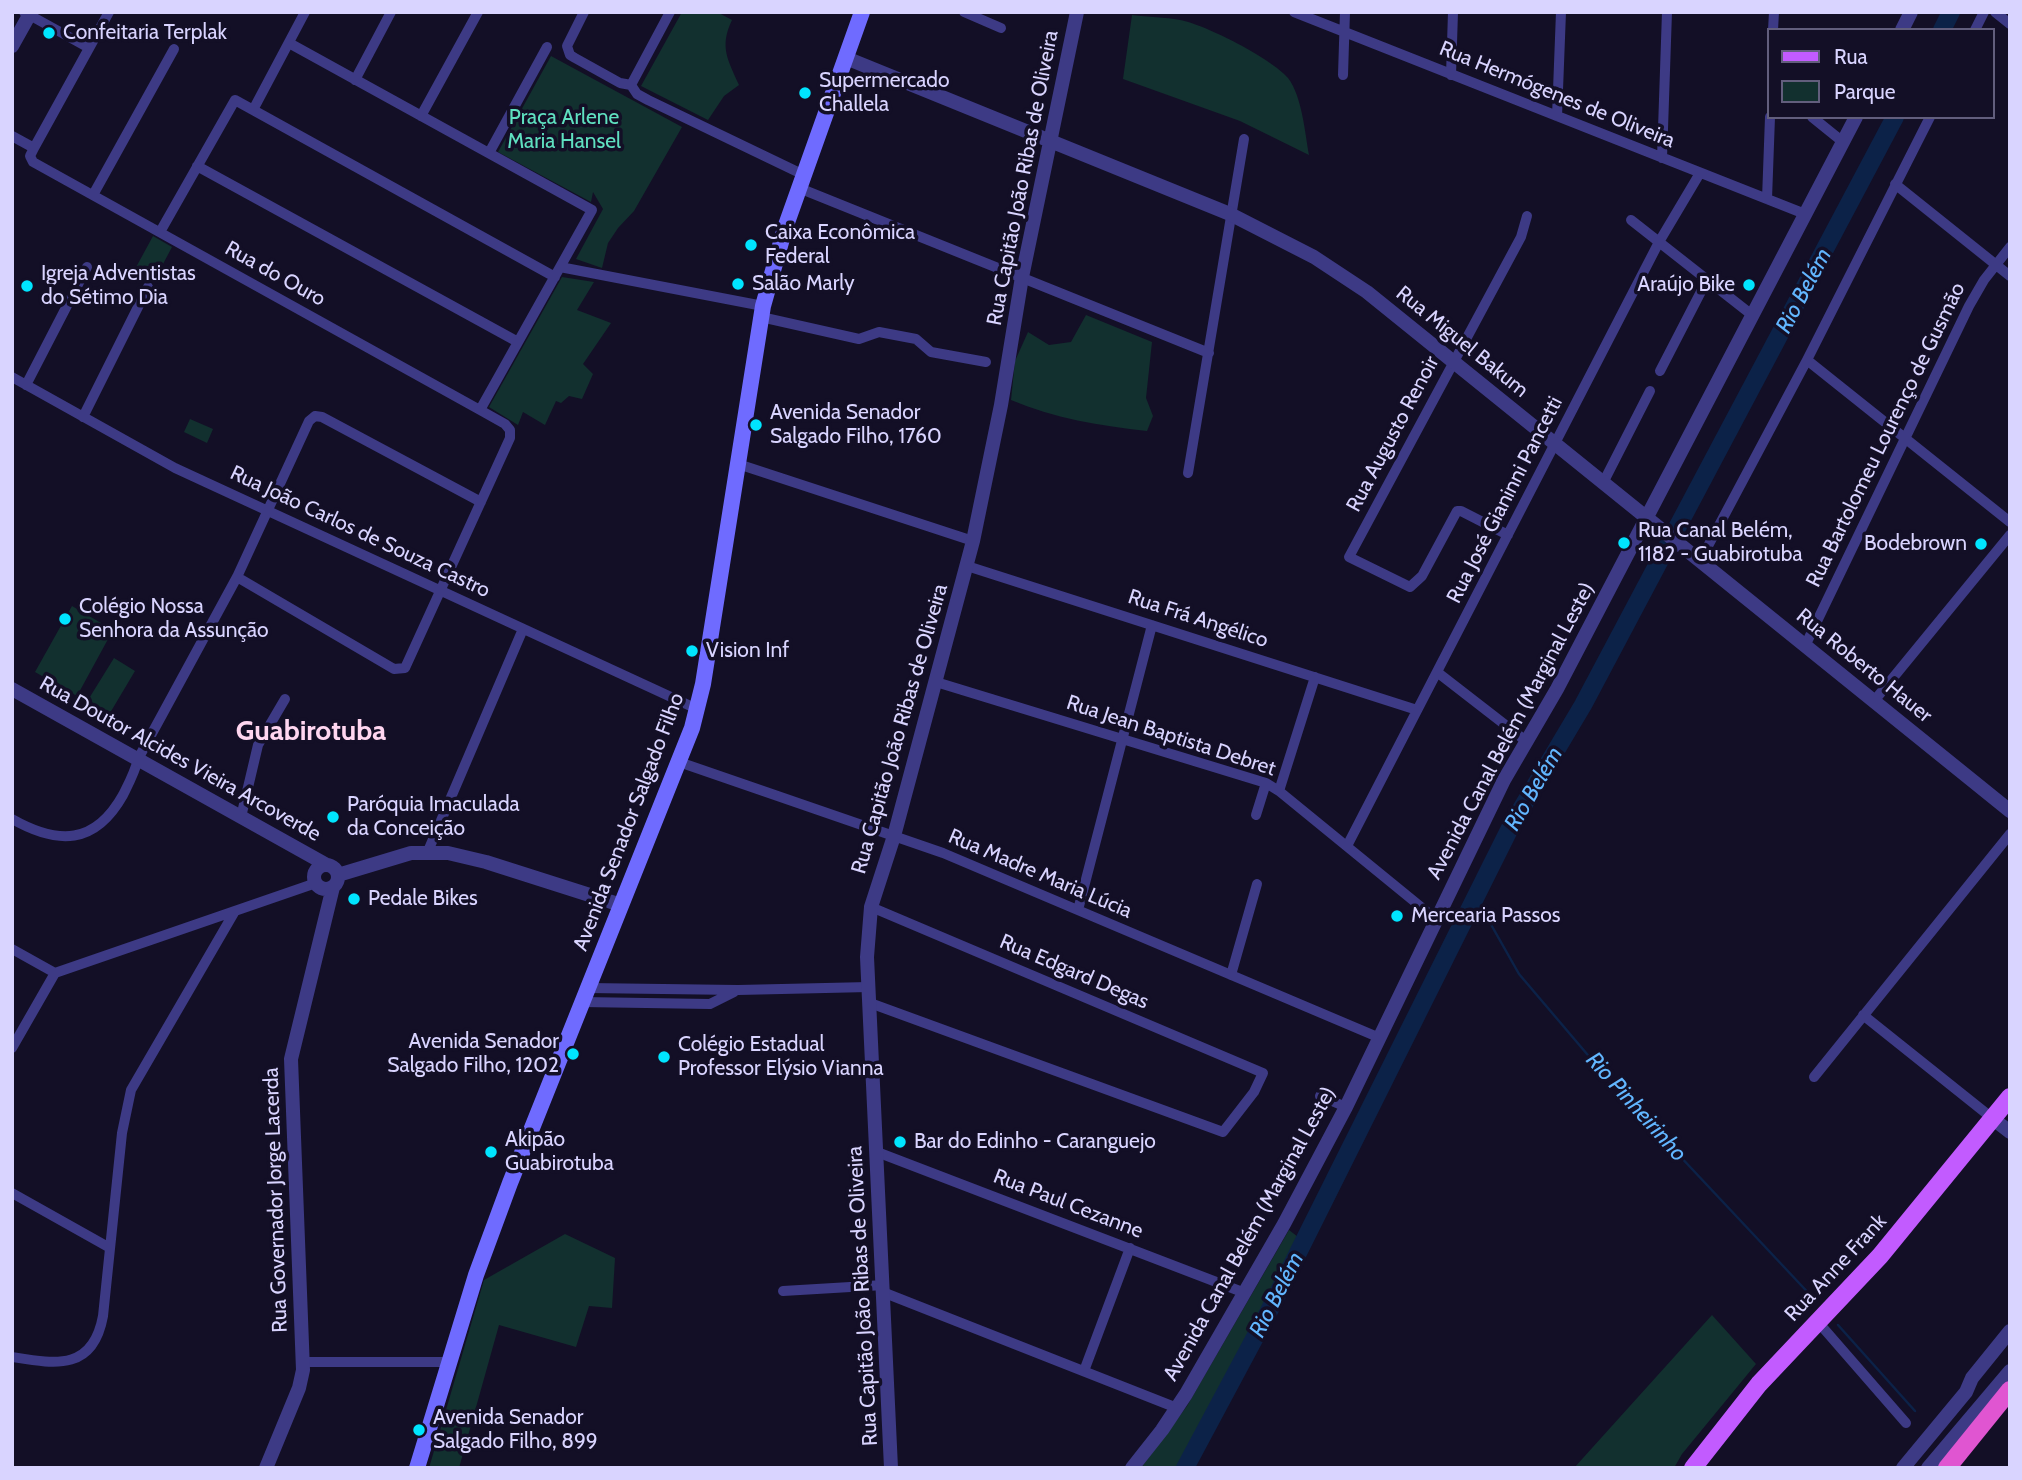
<!DOCTYPE html>
<meta charset="utf-8">
<style>
body{margin:0}
#map{position:relative;width:2022px;height:1480px;overflow:hidden;background:#130f26;font-family:Cabin,sans-serif}
canvas{display:block}
.frame{position:absolute;inset:0;border:14px solid #d9d4ff;pointer-events:none}
.legend{position:absolute;left:1767px;top:28px;width:228px;height:91px;box-sizing:border-box;background:#130f26;border:2px solid #625e7d;margin:0;padding:9px 12px;list-style:none;font-size:21px;color:#d9d4ff}
.legend li{display:flex;align-items:center;gap:14px;height:35px}
.legend b{width:35px;border:2px solid #625e7d}
</style>
<div id="map">
<canvas width="2022" height="1480"></canvas>
<div class="frame"></div>
<ul class="legend">
<li><b style="height:9px;background:#c25bff"></b>Rua</li>
<li><b style="height:19px;background:#12302f"></b>Parque</li>
</ul>
</div>
<script>
const ctx = document.querySelector('canvas').getContext('2d');
ctx.lineJoin = 'round';
function fillPath(path, color) { ctx.fillStyle = color; ctx.fill(path, 'evenodd'); }
function strokePath(path, color, width, dash) { ctx.strokeStyle = color; ctx.lineWidth = width; ctx.lineCap = dash ? 'butt' : 'round'; ctx.setLineDash(dash || []); ctx.stroke(path); }
function drawText(font, color, halo, rows, align = 'center') {
  ctx.font = font + ' Cabin,sans-serif'; ctx.lineWidth = 7; ctx.setLineDash([]); ctx.textBaseline = 'middle'; ctx.strokeStyle = halo; ctx.fillStyle = color; for (const [text, x, y, turn = 0] of rows) {
    ctx.save(); ctx.translate(x, y); ctx.rotate((+turn || 0) * Math.PI / 180); ctx.textAlign = isNaN(turn) ? turn : align; if (halo) ctx.strokeText(text, 0, 0); ctx.fillText(text, 0, 0); ctx.restore();
  }
}
const green = new Path2D(`
 M682,12H717L732,20C719,47 728,60 739,85L724,96L708,120L641,86Z
 M1132,15C1148,17 1165,17 1180,20C1206,25 1271,58 1288,78C1302,96 1305,133 1309,155L1240,121L1123,79Z
 M551,56L682,127L634,211L618,228L608,243L602,268L576,259L603,209L593,192L591,202L498,152Z
 M153,236L172,247L154,281L134,271Z
 M562,277L594,282L577,310L611,323L583,364L593,374L582,399L569,396L561,403L556,401L545,425L523,412L518,425L489,407Z
 M1086,315L1152,342L1146,398L1153,416L1147,431C1101,426 1053,418 1011,400L1015,361L1028,332L1049,345L1071,342Z
 M190,419L213,429L207,443L184,432Z
 M72,606L113,630L77,696L35,672Z
 M114,658L135,671L110,713L88,700Z
 M1289,1230L1298,1237L1180,1468H1141L1187,1406Z
 M565,1234L615,1258L612,1308L589,1306L576,1347L499,1325L459,1468H429L484,1280Z
 M1712,1315L1756,1364L1682,1454L1674,1468H1574Z`);
const stream = new Path2D(`
 M1476,898L1519,974L1615,1087L1815,1300
 M1838,1325L1915,1411`);
const river = new Path2D(`
 M1942,30L1951,12
 M1185,1468L1268,1313L1511,826L1583,705L1895,117`);
const minor = new Path2D(`
 M24,12L89,48
 M109,12L34,148L30,156L33,162L480,410L505,424L510,430V438L405,668L394,669L237,577
 M584,12L567,46L570,55L575,58L620,83L631,85L637,94L648,100L804,175
 M964,12L1001,28
 M1294,12L1805,214
 M1995,12L2010,24
 M1773,30L1774,12
 M1975,30L1984,12
 M289,43L592,210L480,410
 M1343,75L1345,12
 M1451,75L1453,12
 M355,80L391,12
 M631,85L670,12
 M253,110L305,12
 M421,116L478,12
 M1557,116L1561,12
 M1812,117L1843,142
 M12,136L34,148
 M489,153L547,47
 M1662,158L1667,12
 M197,166L518,342
 M1895,184L2010,276
 M799,188L1209,353
 M93,195L174,49
 M1767,199L1770,117
 M1631,220L1752,315
 M160,232L235,100L555,277
 M560,267L763,306
 M761,317L859,339L879,332L916,339L931,352L986,362
 M1807,360L2010,522
 M1660,371L1707,280
 M12,377L175,468L697,709
 M26,385L87,267
 M83,417L148,287
 M738,464L973,541
 M1188,473L1244,139
 M1603,483L1650,391
 M1508,535L1461,511H1457L1422,576L1410,587L1349,557L1521,237L1527,216
 M1700,561L1807,360L1930,117
 M967,566L1417,710
 M1805,646L1969,306L1984,280L2010,247
 M1437,672L1526,741
 M936,682L1266,783L1279,791L1437,920
 M1874,701L2010,535
 M679,762L943,853L1380,1038
 M1279,791L1315,677
 M1256,815L1266,783
 M241,817L258,745L285,699
 M12,819C58,845 95,845 123,795C129,783 135,772 138,759L237,577L309,421L315,416L322,417L481,502
 M1347,846L1659,242L1700,173
 M428,851L523,629
 M1078,910L1152,625
 M12,949L55,973L316,883
 M1231,975L1257,884
 M588,988L738,990L869,987
 M582,1002L710,1004L734,992
 M870,1003L1223,1132L1254,1092L1263,1073L871,907
 M1863,1015L1992,1118
 M12,1048L55,973
 M1814,1077L2010,834
 M1320,1096L1346,1107
 M877,1152L1245,1293
 M12,1193L110,1248
 M783,1291L884,1285
 M885,1293L1177,1408
 M1818,1322L1906,1423
 M12,1357C56,1364 93,1371 103,1316L122,1133L131,1090L235,911
 M304,1362H449
 M1084,1371L1130,1248`);
const tertiary = new Path2D(`
 M1902,30L1911,12
 M12,46L31,12
 M846,58L1230,214L1314,257L1367,292L2010,811
 M12,689L327,865
 M314 877a12 12 0 1 1 24 0a12 12 0 1 1-24 0Z
 M338,875L411,853H448L486,862L621,905
 M1992,1118L2010,1132
 M266,1468L299,1388L303,1370L291,1059L333,887
 M891,1468L867,957L871,907L894,836L973,541L1001,405L1022,277L1077,12
 M1132,1468L1162,1430L1186,1394L1284,1224L1346,1107L1504,780L1557,689L1856,117
 M1903,1468L1966,1392L1972,1378L2010,1331
 M1928,1468L2010,1371`);
const secondary = new Path2D(`
 M417,1468L476,1275L510,1183L692,728L703,684L763,306L785,228L862,12`);
const primary = new Path2D(`
 M1693,1468L1759,1384L1880,1256L2010,1097`);
const trunk = new Path2D(`
 M1947,1468L2010,1390`);
const markers = [
 [49,33,7,"#00e5ff"],
 [805,93,7,"#00e5ff"],
 [751,245,7,"#00e5ff"],
 [738,284,7,"#00e5ff"],
 [1749,285,7,"#00e5ff"],
 [27,286,7,"#00e5ff"],
 [756,425,7,"#00e5ff"],
 [1624,543,7,"#00e5ff"],
 [1981,544,7,"#00e5ff"],
 [65,619,7,"#00e5ff"],
 [692,651,7,"#00e5ff"],
 [333,817,7,"#00e5ff"],
 [354,899,7,"#00e5ff"],
 [1397,916,7,"#00e5ff"],
 [573,1054,7,"#00e5ff"],
 [664,1057,7,"#00e5ff"],
 [900,1142,7,"#00e5ff"],
 [491,1152,7,"#00e5ff"],
 [419,1430,7,"#00e5ff"]
];
const poiNames = [
 ["Confeitaria Terplak",63,33],
 ["Supermercado",819,81],
 ["Challela",819,105],
 ["Caixa Econômica",765,233],
 ["Federal",765,257],
 ["Igreja Adventistas",41,274],
 ["do Sétimo Dia",41,298],
 ["Salão Marly",752,284],
 ["Araújo Bike",1735,285,"right"],
 ["Avenida Senador",770,413],
 ["Salgado Filho, 1760",770,437],
 ["Rua Canal Belém,",1638,531],
 ["1182 - Guabirotuba",1638,555],
 ["Bodebrown",1967,544,"right"],
 ["Colégio Nossa",79,607],
 ["Senhora da Assunção",79,631],
 ["Vision Inf",706,651],
 ["Paróquia Imaculada",347,805],
 ["da Conceição",347,829],
 ["Pedale Bikes",368,899],
 ["Mercearia Passos",1411,916],
 ["Avenida Senador",559,1042,"right"],
 ["Salgado Filho, 1202",559,1066,"right"],
 ["Colégio Estadual",678,1045],
 ["Professor Elýsio Vianna",678,1069],
 ["Akipão",505,1140],
 ["Guabirotuba",505,1164],
 ["Bar do Edinho - Caranguejo",914,1142],
 ["Avenida Senador",433,1418],
 ["Salgado Filho, 899",433,1442]
];
const streetNames = [
 ["Rua Hermógenes de Oliveira",1557,95,22],
 ["Rua Capitão João Ribas de Oliveira",1023,178,-79],
 ["Rua do Ouro",275,274,29],
 ["Rua Miguel Bakum",1462,342,39],
 ["Rua Augusto Renoir",1393,434,-62],
 ["Rua Bartolomeu Lourenço de Gusmão",1886,435,-64],
 ["Rua José Gianinni Pancetti",1505,500,-63],
 ["Rua João Carlos de Souza Castro",360,532,25],
 ["Rua Frá Angélico",1198,619,18],
 ["Rua Roberto Hauer",1864,666,39],
 ["Rua Capitão João Ribas de Oliveira",900,729,-74],
 ["Avenida Canal Belém (Marginal Leste)",1511,731,-62],
 ["Rua Jean Baptista Debret",1171,736,18],
 ["Rua Doutor Alcides Vieira Arcoverde",180,759,29],
 ["Avenida Senador Salgado Filho",629,822,-69],
 ["Rua Madre Maria Lúcia",1040,874,23],
 ["Rua Edgard Degas",1074,972,23],
 ["Rua Governador Jorge Lacerda",276,1200,-92],
 ["Rua Paul Cezanne",1068,1204,21],
 ["Avenida Canal Belém (Marginal Leste)",1250,1234,-61],
 ["Rua Anne Frank",1836,1268,-47],
 ["Rua Capitão João Ribas de Oliveira",863,1296,-93]
];
const parkNames = [
 ["Praça Arlene",564,118],
 ["Maria Hansel",564,142]
];
const waterNames = [
 ["Rio Belém",1804,291,-62],
 ["Rio Belém",1534,789,-60],
 ["Rio Pinheirinho",1636,1107,48],
 ["Rio Belém",1277,1295,-63]
];
const districtNames = [
 ["Guabirotuba",311,732]
];
fillPath(green, '#12302f');
strokePath(stream, '#0c2248', 2.5);
strokePath(river, '#0c2248', 18);
strokePath(minor, '#3d3a85', 10);
strokePath(tertiary, '#3d3a85', 14);
strokePath(secondary, '#6f6bff', 16);
strokePath(primary, '#c25bff', 18);
strokePath(trunk, '#e055d1', 18);
for (const [x, y, r, color] of markers) { const dot = new Path2D(); dot.arc(x, y, r, 0, 2 * Math.PI); ctx.fillStyle = color; ctx.fill(dot); strokePath(dot, '#130f26', 2.5); }
drawText('21px', '#d9d4ff', '#130f26', poiNames, 'left');
drawText('21px', '#d9d4ff', '#130f26', streetNames);
drawText('21px', '#5fe0c0', '#130f26', parkNames);
drawText('italic 23px', '#62b6ff', '#130f26', waterNames);
drawText('bold 28px', '#ffd6f0', '#130f26', districtNames);
</script>
